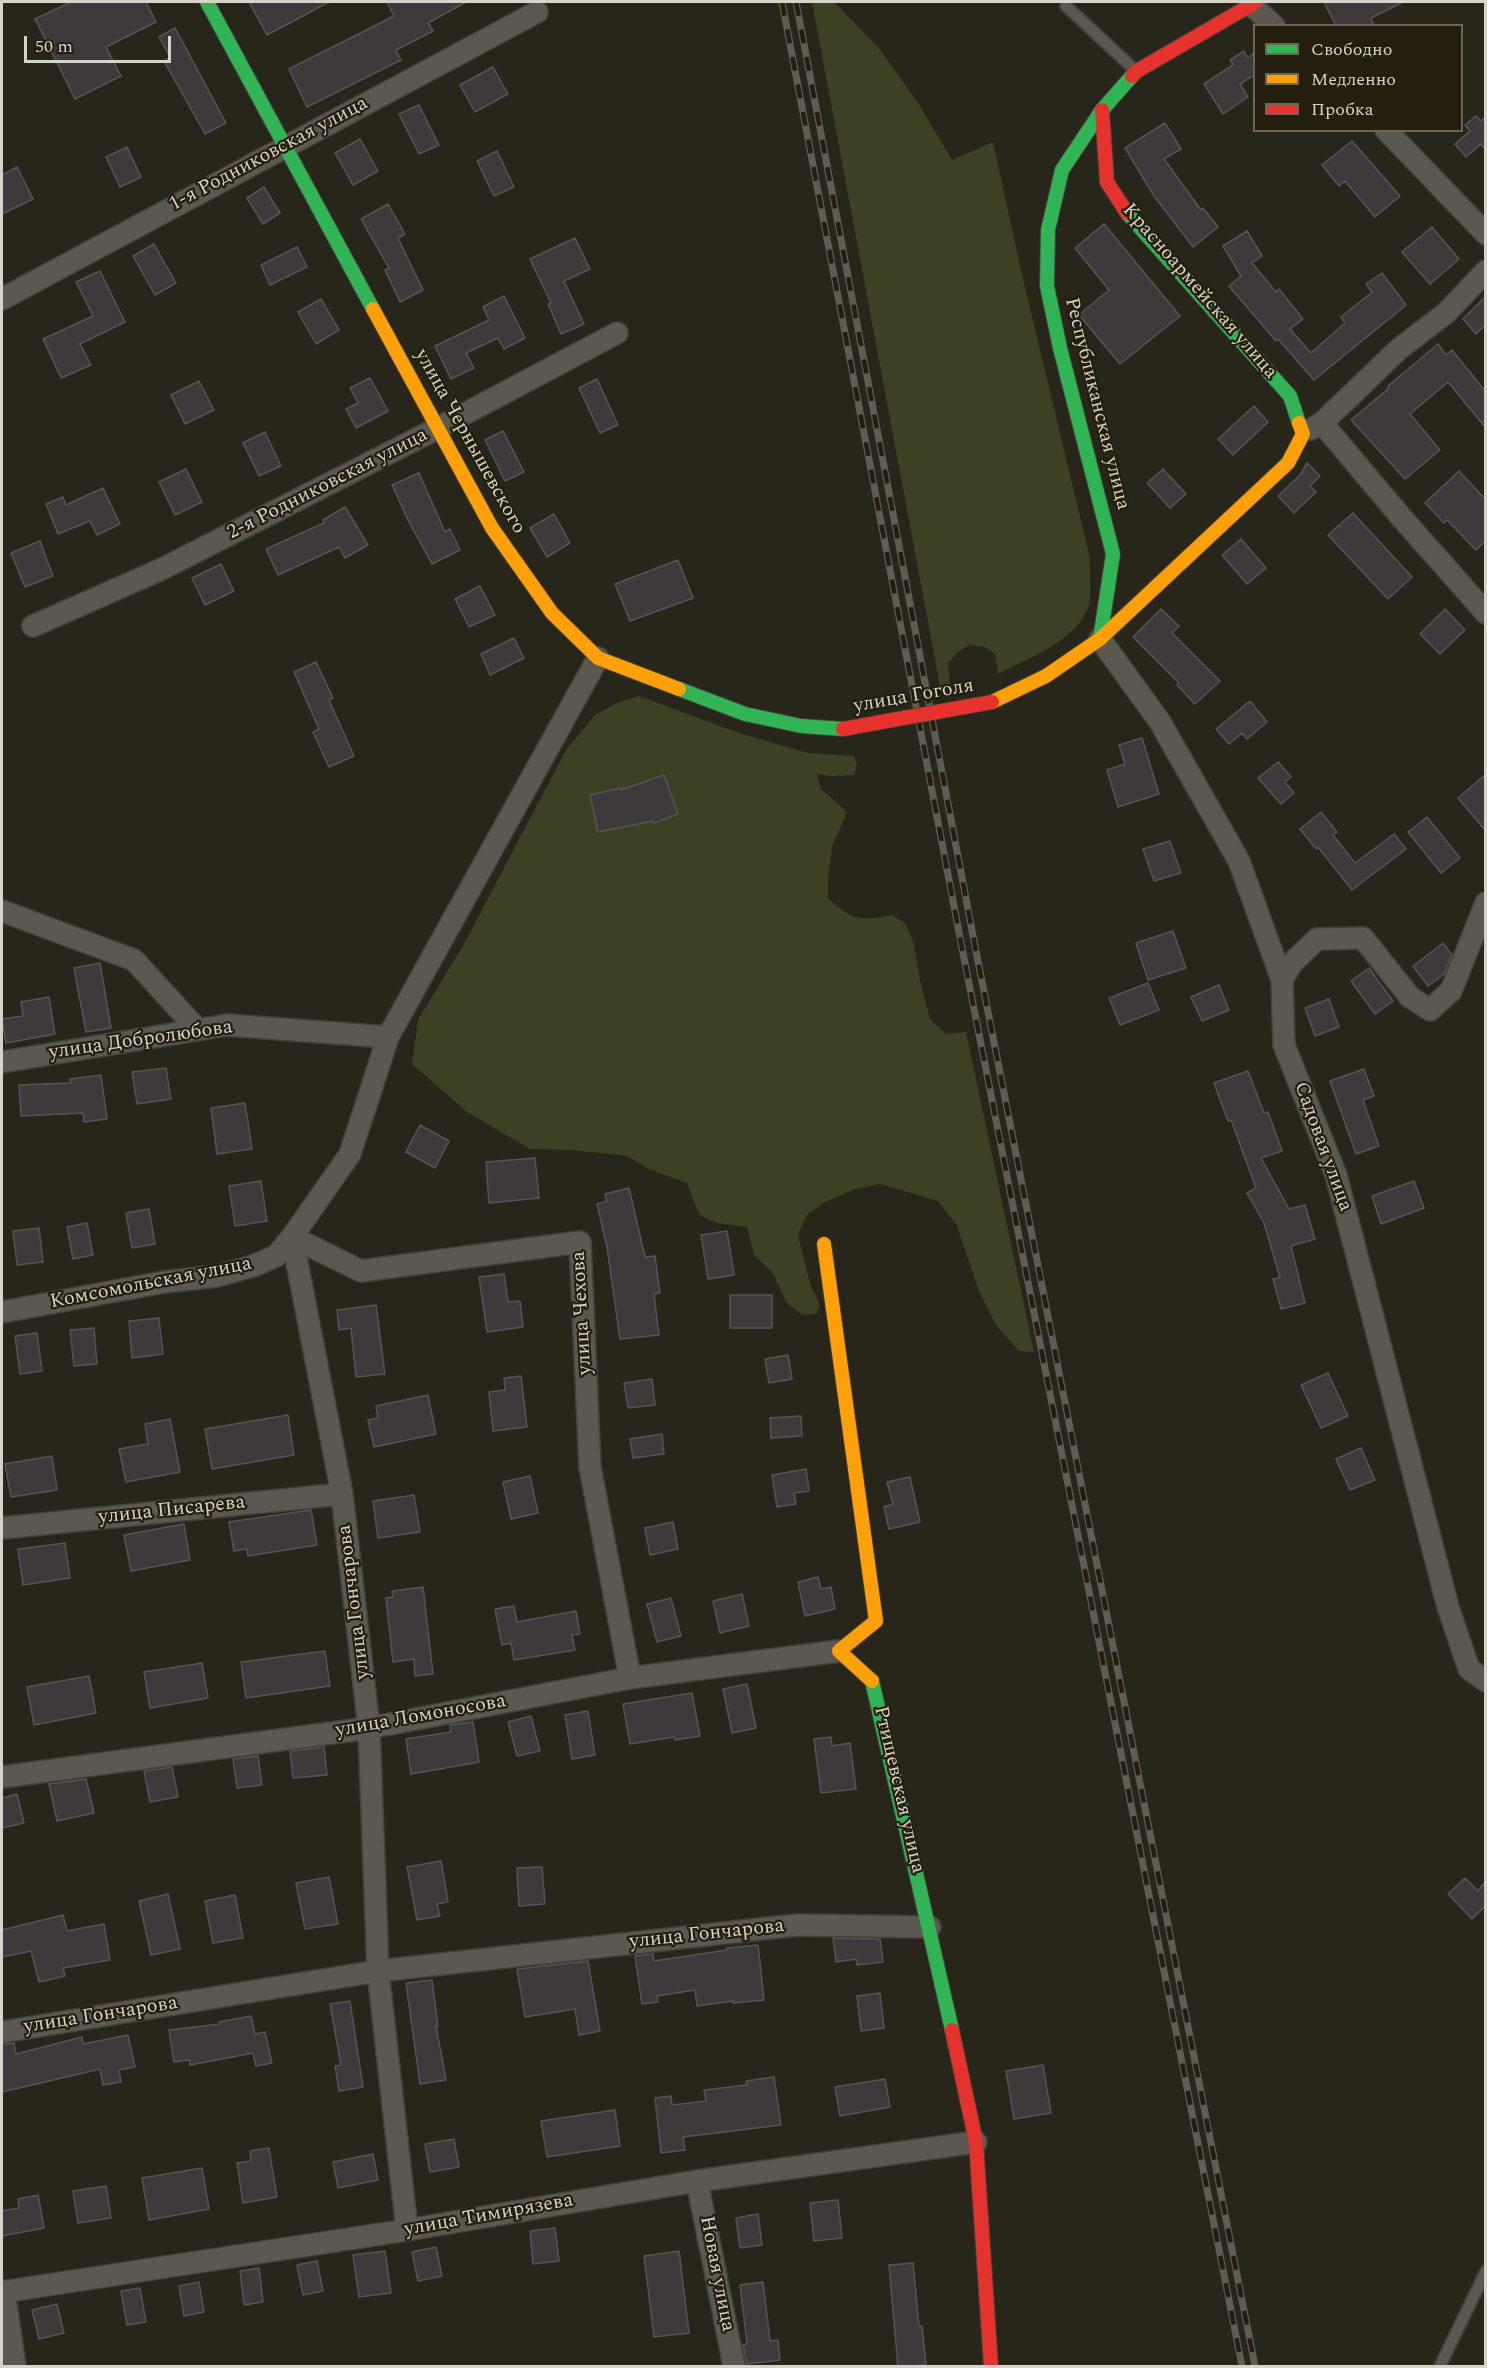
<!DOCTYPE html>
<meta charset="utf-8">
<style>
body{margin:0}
#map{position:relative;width:1487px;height:2368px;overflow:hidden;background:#28251b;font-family:Spectral,serif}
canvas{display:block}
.frame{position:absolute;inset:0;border:3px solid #d6d3c8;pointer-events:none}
.legend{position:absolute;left:1253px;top:24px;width:210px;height:108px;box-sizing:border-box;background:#231e0d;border:2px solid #6b6658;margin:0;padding:8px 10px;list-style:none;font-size:18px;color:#d6d3c8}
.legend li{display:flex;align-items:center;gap:12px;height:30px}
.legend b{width:30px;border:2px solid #6b6658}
.scale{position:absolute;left:24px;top:36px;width:147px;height:27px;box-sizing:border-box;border:3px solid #d6d3c8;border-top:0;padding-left:8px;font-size:18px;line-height:21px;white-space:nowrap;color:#d6d3c8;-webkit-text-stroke:4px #231e0d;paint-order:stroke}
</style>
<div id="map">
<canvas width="1487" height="2368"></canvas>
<div class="frame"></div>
<ul class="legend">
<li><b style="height:8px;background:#30b455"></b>Свободно</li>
<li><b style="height:8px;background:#ff9f0a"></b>Медленно</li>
<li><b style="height:8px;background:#e5322d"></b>Пробка</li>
</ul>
<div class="scale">50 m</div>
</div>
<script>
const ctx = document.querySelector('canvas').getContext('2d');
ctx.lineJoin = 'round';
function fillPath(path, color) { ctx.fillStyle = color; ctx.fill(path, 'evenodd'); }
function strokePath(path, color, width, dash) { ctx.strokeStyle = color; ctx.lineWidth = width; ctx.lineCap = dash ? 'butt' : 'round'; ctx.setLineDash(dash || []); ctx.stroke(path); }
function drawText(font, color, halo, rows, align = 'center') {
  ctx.font = font + ' Spectral,serif'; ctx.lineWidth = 4.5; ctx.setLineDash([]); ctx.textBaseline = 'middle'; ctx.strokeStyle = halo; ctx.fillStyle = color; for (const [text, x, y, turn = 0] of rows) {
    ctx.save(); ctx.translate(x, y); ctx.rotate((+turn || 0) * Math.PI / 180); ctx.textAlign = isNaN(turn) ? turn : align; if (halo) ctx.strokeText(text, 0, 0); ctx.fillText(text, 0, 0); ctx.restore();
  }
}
const green = new Path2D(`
 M812,2H834L879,48L920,106L952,160L993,142L1023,279L1090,558C1089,571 1092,593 1089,605C1077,642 1029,657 998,674L995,654L985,647L969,645L958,652L948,663L950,686H940Z
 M639,696L739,733L808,753L854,756L857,765L854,775L831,776L817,774L821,789L847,812L832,847L828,878V898C852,921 862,921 892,915L905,923L914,944L920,981L930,1019L946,1034L966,1032L1034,1352L1019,1351L996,1325L979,1291L957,1226L938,1201L880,1184L855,1189L823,1203L807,1215L798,1235L810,1283L820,1305L816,1314L802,1315L787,1303L772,1272L754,1255L747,1227L717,1223L699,1215L687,1183L649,1169L627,1156L572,1150L530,1149L467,1112L412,1064L418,1020L464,944L566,750L595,715L619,702Z`);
const building = new Path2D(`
 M71,2H146L156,22L106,47L121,76L75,99L35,19Z
 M249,2H329L267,35Z
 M387,2H466L428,23L433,31L396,50L401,60L307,107L289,69L394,16Z
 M1324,2H1403L1371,18L1374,26H1336Z
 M175,28L226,123L205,134L164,61L170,57L159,37Z
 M1244,51L1248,58L1254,53V75L1240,84L1248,97L1223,114L1204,84L1233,65L1230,60Z
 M493,67L508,94L475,112L460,85Z
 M419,105L439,145L419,154L399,114Z
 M1476,116L1481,121L1485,117V149L1481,144L1466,157L1455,144L1470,131L1465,125Z
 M1165,123L1181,149L1164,159L1201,210L1203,208L1218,227L1193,247L1154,196L1125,148Z
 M360,139L378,171L353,185L335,153Z
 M1352,141L1400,196L1375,217L1345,181L1339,186L1322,165Z
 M127,147L141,177L120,187L106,157Z
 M497,151L514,187L494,196L477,161Z
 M17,167L33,199L2,214V175Z
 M264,187L280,213L263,224L247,198Z
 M388,204L405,234L398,238L423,290L400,302L385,270L389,268L361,219Z
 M1104,224L1180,316L1120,364L1079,315L1109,290L1075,248Z
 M1432,227L1459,259L1430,284L1402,252Z
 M1247,231L1262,256L1252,263L1276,292L1279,289L1303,319L1290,329L1311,353L1345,323L1341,317L1372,292L1366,284L1382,273L1406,305L1314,380L1278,339L1276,341L1229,286L1241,276L1223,246Z
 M575,238L590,269L564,281L584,324L561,334L548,304L551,303L530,259Z
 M154,244L176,283L155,295L133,256Z
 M297,247L307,267L270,285L261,265Z
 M100,271L125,322L80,344L91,365L61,378L43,339L93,316L76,282Z
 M504,296L525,338L504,349L498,338L466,353L474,368L451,379L435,346L489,320L483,307Z
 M1485,297V325L1476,334L1463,319Z
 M321,299L339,330L316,344L298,312Z
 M1438,344L1446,355L1452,350L1485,391V427L1448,382L1410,414L1440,450L1405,479L1351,420L1389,388L1388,386Z
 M370,378L388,411L356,428L346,409L358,403L350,388Z
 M597,379L618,425L600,433L579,388Z
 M199,381L214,410L185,424L171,395Z
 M1254,406L1268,422L1233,455L1218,439Z
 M503,431L524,472L505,481L485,440Z
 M265,432L281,466L259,476L243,443Z
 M1307,463L1320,476L1310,486L1316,492L1294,513L1278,496L1300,475Z
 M186,469L202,502L175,515L159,482Z
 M1163,469L1186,494L1170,508L1147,483Z
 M1459,471L1485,499V541L1476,550L1447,520L1444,523L1425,503Z
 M419,473L445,532L450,529L460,550L432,564L408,520L392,485Z
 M103,488L120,524L97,535L90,521L58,534L46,504L63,497L66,505Z
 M345,507L368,545L345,558L339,547L278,575L266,549L324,523L323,520Z
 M1353,513L1412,577L1388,599L1328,535Z
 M554,514L570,543L547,557L530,528Z
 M1241,539L1266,568L1247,584L1222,555Z
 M40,541L53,576L25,587L11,553Z
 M678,560L693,598L630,621L615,584Z
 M221,564L234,591L205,605L192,578Z
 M480,586L495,615L469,627L455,599Z
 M1161,609L1179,626L1172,633L1220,681L1195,704L1177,685L1179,683L1133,637Z
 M1445,609L1465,630L1440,654L1420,634Z
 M514,638L524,658L490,675L481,654Z
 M316,662L333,698L329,700L354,756L329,767L313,732L319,729L294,672Z
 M1250,701L1267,722L1247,739L1242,733L1229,744L1216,729Z
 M1142,738L1159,794L1118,807L1107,770L1125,764L1119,745Z
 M1278,762L1291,777L1285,782L1294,793L1281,804L1258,778Z
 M664,775L678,814L654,823L653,821L598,832L590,795L621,788V790Z
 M1485,775V830L1458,798Z
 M1321,812L1337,832L1333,835L1355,863L1394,834L1406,849L1352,890L1318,847L1316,849L1300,829Z
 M1427,817L1460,858L1441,873L1408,832Z
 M1170,841L1181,873L1154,881L1143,849Z
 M1173,931L1186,968L1148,980L1136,943Z
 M1443,943L1452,955L1444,974L1428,986L1413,966Z
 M100,963L111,1028L86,1032L74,968Z
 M1369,968L1393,1001L1375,1014L1351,981Z
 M1148,983L1159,1010L1120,1025L1109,998Z
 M1219,985L1229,1010L1202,1021L1191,997Z
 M49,997L55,1034L6,1043L2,1019L23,1016L21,1002Z
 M1329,999L1339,1027L1315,1036L1305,1008Z
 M166,1068L171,1099L137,1104L132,1072Z
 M1364,1069L1374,1096L1363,1100L1379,1146L1356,1154L1330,1081Z
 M1248,1071L1264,1113L1268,1112L1282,1151L1261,1158L1289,1209L1305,1205L1315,1239L1291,1246L1305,1303L1281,1309L1273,1279L1280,1278L1264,1223L1247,1193L1256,1188L1231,1120L1228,1121L1214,1083Z
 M101,1075L107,1119L84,1122L83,1113L21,1116L19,1085L71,1083L70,1079Z
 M245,1103L252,1149L217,1154L211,1108Z
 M420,1125L449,1141L435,1168L406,1152Z
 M535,1158L539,1198L489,1203L486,1162Z
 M261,1181L267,1221L235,1226L229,1186Z
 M1414,1181L1424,1208L1381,1224L1372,1196Z
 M629,1188L645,1257L655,1256L660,1293L654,1294L659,1335L620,1339L607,1247L597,1204L607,1201L605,1194Z
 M149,1209L155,1244L132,1248L126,1213Z
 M87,1223L93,1255L73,1259L67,1227Z
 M39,1228L43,1262L17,1265L13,1231Z
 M727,1231L734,1275L708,1279L701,1235Z
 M504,1274L508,1302L520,1301L523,1327L487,1332L479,1277Z
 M730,1295H772V1328H730Z
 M376,1305L385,1374L356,1377L351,1328L339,1330L337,1310Z
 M159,1318L163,1354L132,1358L129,1321Z
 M94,1328L97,1364L74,1366L70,1330Z
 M37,1333L42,1371L20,1374L15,1336Z
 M788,1355L792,1379L769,1383L765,1359Z
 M1328,1373L1348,1416L1321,1428L1301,1385Z
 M521,1376L527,1427L493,1431L489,1392L505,1390L504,1378Z
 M652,1379L655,1405L628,1408L624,1383Z
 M428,1395L436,1434L374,1447L368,1420L378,1418L376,1406Z
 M288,1415L294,1455L212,1469L205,1429Z
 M801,1416L802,1436L771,1438L770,1418Z
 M170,1419L180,1472L126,1482L119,1449L148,1444L145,1424Z
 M662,1434L664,1454L633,1458L630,1439Z
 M1361,1448L1375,1480L1350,1490L1336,1459Z
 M52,1456L57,1490L11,1497L5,1464Z
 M806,1469L809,1491L794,1493L796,1504L777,1507L772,1475Z
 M530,1476L538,1513L511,1519L503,1482Z
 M910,1477L920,1522L889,1529L884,1507L893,1504L887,1482Z
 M414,1495L420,1532L378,1538L373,1501Z
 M311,1510L317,1545L248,1556L247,1549L234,1551L229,1522Z
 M673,1522L678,1549L650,1555L645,1528Z
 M184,1524L190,1560L131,1571L124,1535Z
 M65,1543L70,1578L23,1585L18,1549Z
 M818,1577L821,1589L831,1587L835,1609L805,1616L798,1582Z
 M423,1587L433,1674L415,1676L414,1659L393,1662L386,1598L393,1597L392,1591Z
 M742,1594L749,1626L720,1633L713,1601Z
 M671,1598L681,1636L657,1642L647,1604Z
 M514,1606L517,1622L576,1611L580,1634L572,1635L575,1650L514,1660L511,1643L502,1645L495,1609Z
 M325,1651L330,1686L246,1698L241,1662Z
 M202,1663L208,1698L150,1708L144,1672Z
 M89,1676L96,1713L34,1725L27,1687Z
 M747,1684L756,1728L732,1733L723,1689Z
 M692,1693L700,1736L675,1740L674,1737L630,1744L623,1704Z
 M588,1711L595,1755L572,1759L565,1715Z
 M531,1716L540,1751L517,1756L508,1722Z
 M473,1722L479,1762L411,1774L406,1739L451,1732L450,1725Z
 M831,1737L832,1746L850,1743L856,1789L821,1793L814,1739Z
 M324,1747L327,1775L293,1778L290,1751Z
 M258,1756L262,1785L237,1788L233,1759Z
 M172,1767L178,1797L150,1802L144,1771Z
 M86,1779L94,1813L57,1821L49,1784Z
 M17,1794L24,1823L2,1828V1798Z
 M441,1861L448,1902L437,1904L440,1916L417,1920L407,1867Z
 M542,1867L545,1904L519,1906L517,1868Z
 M329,1877L338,1924L305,1929L296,1883Z
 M1465,1878L1478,1891L1485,1882V1906L1472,1919L1448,1894Z
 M168,1894L180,1949L151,1955L139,1901Z
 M235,1895L243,1938L213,1943L205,1901Z
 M63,1915L67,1931L104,1924L110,1960L63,1968L65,1976L39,1982L31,1951L2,1957V1930Z
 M833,1938L880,1939L883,1962L857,1965L856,1959L836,1962Z
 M758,1945L764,2000L733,2003V2001L697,2006L695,1990L657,1996L658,2002L642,2004L635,1956L653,1954L654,1961L727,1950V1948Z
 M588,1961L600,2031L579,2035L575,2009L525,2017L517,1969Z
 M432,1980L438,2026H436L446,2080L420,2084L406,1983Z
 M880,1993L884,2028L861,2031L857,1996Z
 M350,2001L363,2087L339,2091L335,2066L341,2065L330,2004Z
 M251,2016L255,2034L265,2032L272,2063L256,2066L253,2053L190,2065V2060L174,2062L169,2030L220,2024L219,2022Z
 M128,2035L135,2067L119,2070L121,2082L103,2085L100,2069L2,2092V2044L14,2043L16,2054L82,2037L83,2044Z
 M1043,2065L1051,2113L1014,2119L1006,2071Z
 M774,2077L781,2125L683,2137L685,2150L661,2153L655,2098L671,2096L672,2105L706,2101L704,2090L747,2085L746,2081Z
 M885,2079L890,2107L840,2116L835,2087Z
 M615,2110L620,2146L547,2157L541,2121Z
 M454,2139L459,2167L430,2172L425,2144Z
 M269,2148L277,2197L243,2203L237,2163L251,2161L250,2151Z
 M373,2154L378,2180L338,2188L333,2162Z
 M202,2168L209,2209L149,2220L142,2178Z
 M106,2186L111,2218L78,2223L73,2191Z
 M38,2195L44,2228L2,2236V2211L19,2208L18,2199Z
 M838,2200L842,2238L814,2241L810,2203Z
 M758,2214L762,2245L740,2248L736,2218Z
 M555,2228L559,2261L533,2264L530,2231Z
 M436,2247L442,2276L418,2281L412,2252Z
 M385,2251L391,2293L359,2297L353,2255Z
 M679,2251L689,2333L654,2337L644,2256Z
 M317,2261L323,2291L303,2295L297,2265Z
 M913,2263L919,2326H922L926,2365L898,2367L889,2265Z
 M259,2268L263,2302L244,2305L240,2271Z
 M199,2282L204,2312L184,2316L179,2286Z
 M763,2282L770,2341L778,2340L780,2360L747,2364L743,2345L747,2344L740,2285Z
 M140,2288L146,2322L127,2325L121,2291Z
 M57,2304L64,2333L39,2339L32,2310Z`);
const lane = new Path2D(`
 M1066,6L1136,71
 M1440,2366L1486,2271`);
const street = new Path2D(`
 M1250,4L1274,26
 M1386,130L1486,234
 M2,299L537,12
 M1322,423L1401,517L1486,613
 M1311,429L1322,423L1399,349L1446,313L1486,271
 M33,626L162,569L438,428L617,333
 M1100,639L1160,722L1239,861L1282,980L1284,1045L1336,1175L1448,1607L1469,1669L1486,1681
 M2,911L134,960L197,1029
 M1282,980L1292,963L1317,939L1363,938L1410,997L1430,1010L1451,991L1486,903
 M2,1062L227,1025L388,1037
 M292,1237L342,1494L369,1728L378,1971L407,2230
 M292,1237L361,1271L580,1242L590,1467L630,1678
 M2,1312L164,1282L217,1276L253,1266L276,1256L292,1237L350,1154L388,1037L598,658
 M2,1528L342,1494
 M2,1777L369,1728L630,1678L839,1651
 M2,2032L378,1971L797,1925L930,1927
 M697,2181L734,2366
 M4,2291L15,2366
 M2,2292L407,2230L697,2181L976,2142`);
const fast = new Path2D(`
 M207,2L373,309
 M1127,213L1290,396L1299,423
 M1100,639L1113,554L1060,348L1047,286L1048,230L1062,170L1102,110L1132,76
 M679,689L745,714L801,726L843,729
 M872,1681L952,2030`);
const slow = new Path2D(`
 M373,309L492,528L552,613L598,658L679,689
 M992,702L1046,676L1100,639L1288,463L1303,434L1299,423
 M824,1244L876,1621L839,1651L872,1681`);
const jam = new Path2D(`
 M1132,76L1137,71L1256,2
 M1102,110L1107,182L1127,213
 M952,2030L976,2142L991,2366`);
const rail = new Path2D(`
 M782,2L962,948L1242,2366
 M796,2L975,946L1255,2366`);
const jamBridge = new Path2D(`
 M843,729L992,702`);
const streetNames = [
 ["1-я Родниковская улица",269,155,-28],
 ["Красноармейская улица",1199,292,49],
 ["Республиканская улица",1096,404,76],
 ["улица Чернышевского",469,442,61],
 ["2-я Родниковская улица",328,485,-27],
 ["улица Гоголя",914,697,-10],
 ["улица Добролюбова",141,1041,-8],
 ["Садовая улица",1322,1147,70],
 ["Комсомольская улица",151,1284,-11],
 ["улица Чехова",583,1313,-93],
 ["улица Писарева",172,1511,-6],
 ["улица Гончарова",355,1602,-97],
 ["улица Ломоносова",421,1717,-10],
 ["Ртищевская улица",898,1790,77],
 ["улица Гончарова",707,1935,-6],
 ["улица Гончарова",101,2016,-9],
 ["улица Тимирязева",489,2216,-10],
 ["Новая улица",716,2274,79]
];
fillPath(green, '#3e4023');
fillPath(building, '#3e3a3c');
strokePath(building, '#575554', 1.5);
strokePath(lane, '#434139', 14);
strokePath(street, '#434139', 24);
strokePath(fast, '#434139', 16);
strokePath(slow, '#434139', 16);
strokePath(jam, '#434139', 16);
strokePath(lane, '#5a5850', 10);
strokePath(street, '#5a5850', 21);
strokePath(fast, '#30b455', 14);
strokePath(slow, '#ff9f0a', 14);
strokePath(jam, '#e5322d', 14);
strokePath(rail, '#5f5c56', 7);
strokePath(rail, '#231e0d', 4.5, [14]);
strokePath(jamBridge, '#434139', 16, []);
strokePath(jamBridge, '#e5322d', 14);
drawText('20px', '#d6d3c8', '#231e0d', streetNames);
</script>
